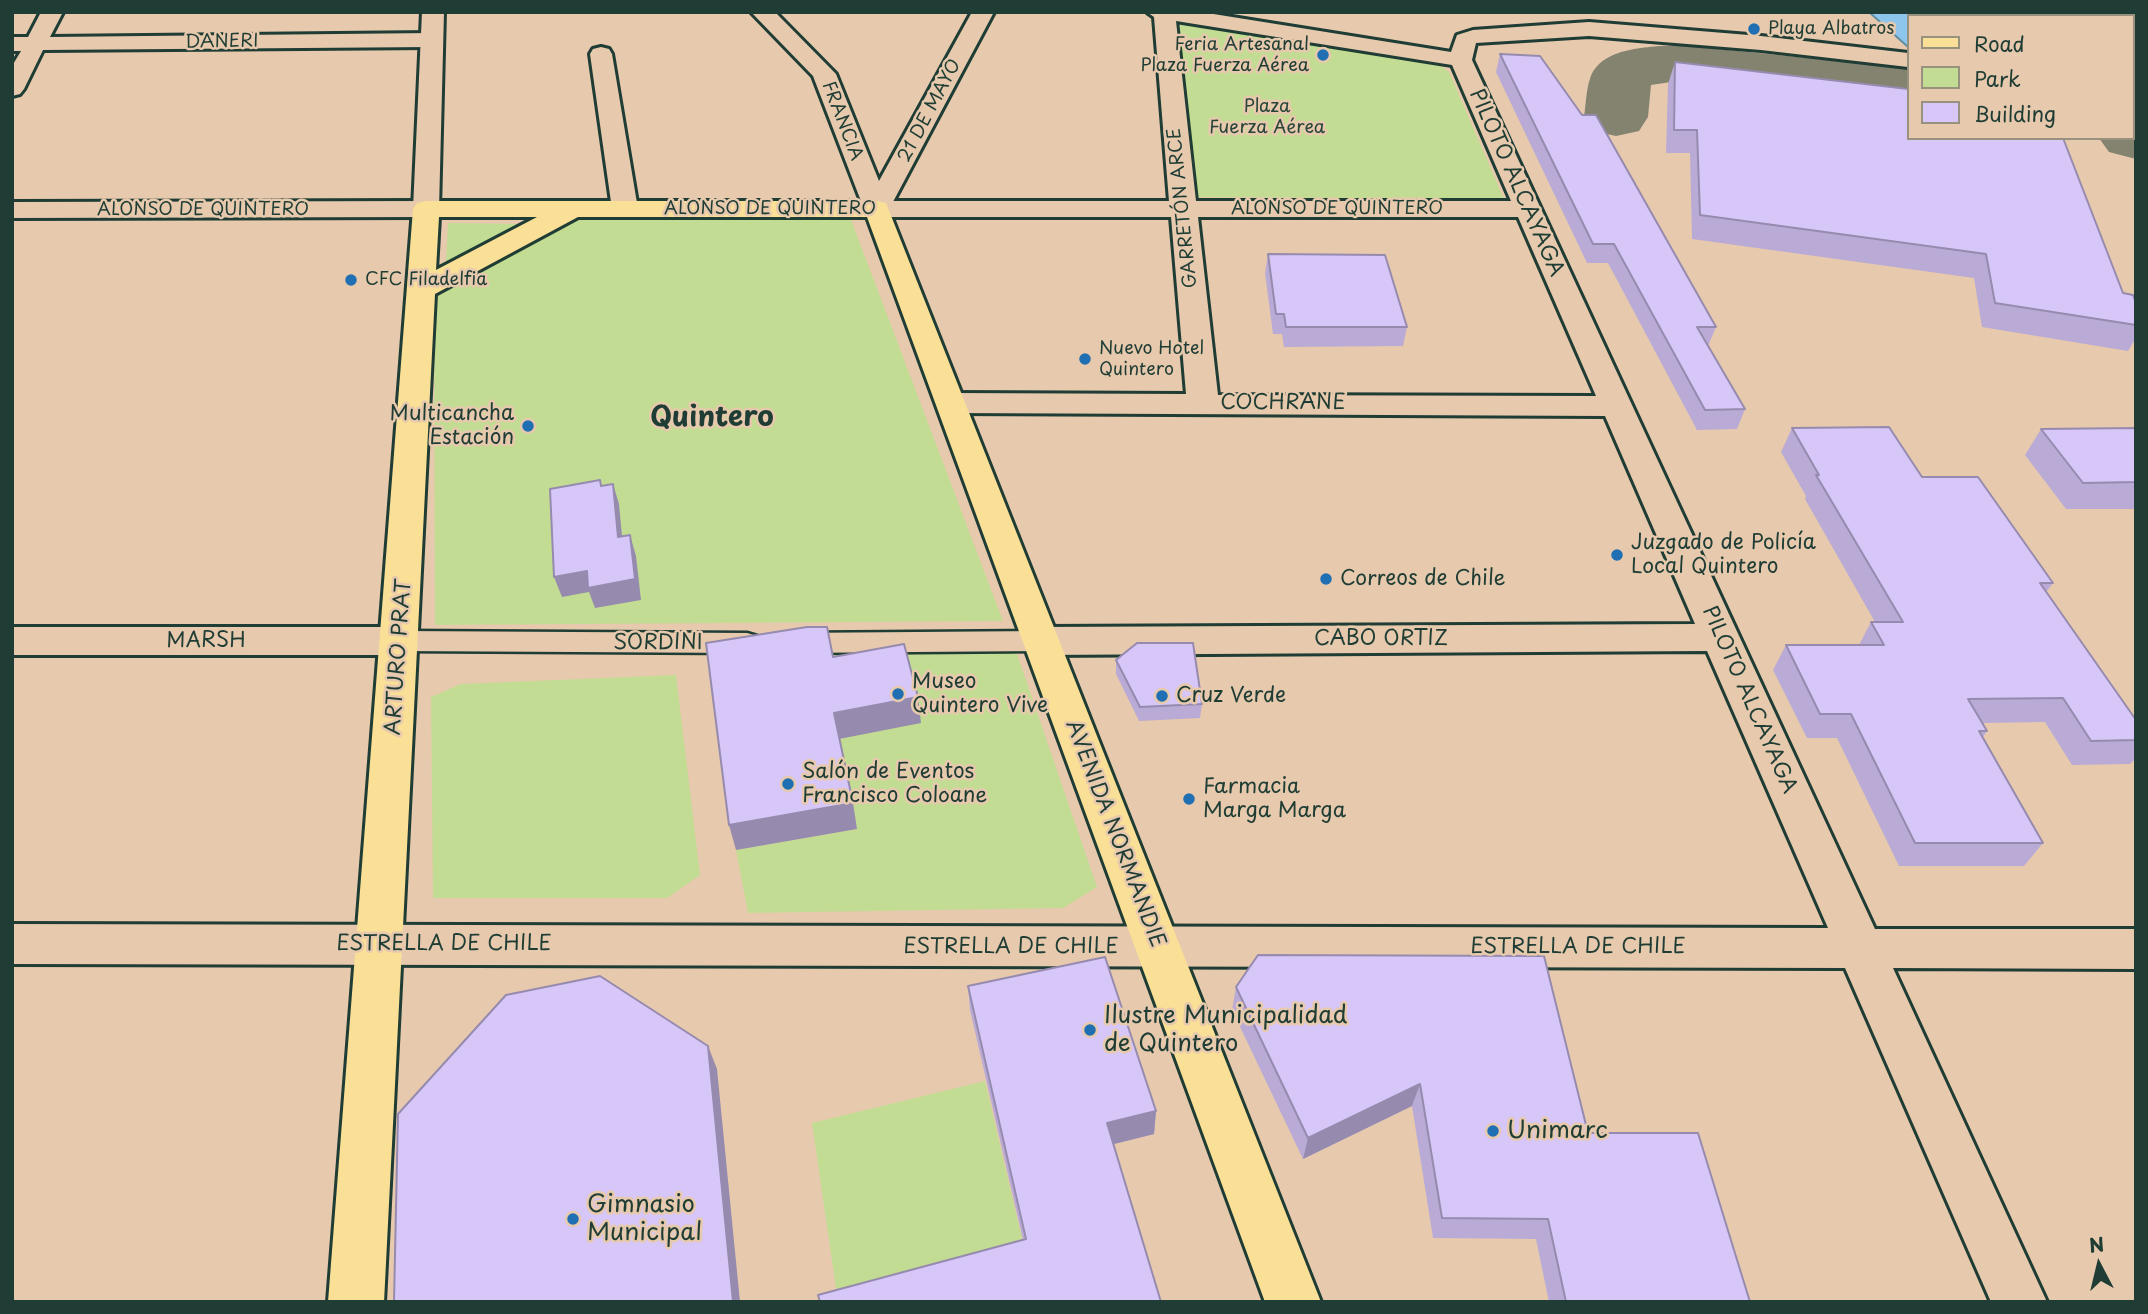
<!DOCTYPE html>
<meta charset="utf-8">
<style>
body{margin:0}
#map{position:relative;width:2148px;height:1314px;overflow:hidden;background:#e7c9ad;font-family:"Playpen Sans",sans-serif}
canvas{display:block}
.frame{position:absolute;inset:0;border:14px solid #1f3d34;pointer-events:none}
.legend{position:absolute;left:1907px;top:14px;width:228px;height:126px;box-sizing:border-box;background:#e7c9ad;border:2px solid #97917d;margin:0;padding:9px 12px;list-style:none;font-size:21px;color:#1f3d34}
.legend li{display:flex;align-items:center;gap:14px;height:35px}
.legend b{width:35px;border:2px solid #97917d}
.north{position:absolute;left:2064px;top:1230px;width:70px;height:70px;-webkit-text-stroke:5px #e7c9ad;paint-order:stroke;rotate:353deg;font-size:19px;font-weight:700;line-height:28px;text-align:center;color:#1f3d34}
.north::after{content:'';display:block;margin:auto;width:24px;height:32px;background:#1f3d34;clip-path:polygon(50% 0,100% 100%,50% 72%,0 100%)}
</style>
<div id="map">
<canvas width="2148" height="1314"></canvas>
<div class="frame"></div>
<ul class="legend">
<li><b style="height:9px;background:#fadf96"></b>Road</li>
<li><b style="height:19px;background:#c3dc93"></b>Park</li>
<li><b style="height:19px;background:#d7c7f9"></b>Building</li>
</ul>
<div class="north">N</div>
</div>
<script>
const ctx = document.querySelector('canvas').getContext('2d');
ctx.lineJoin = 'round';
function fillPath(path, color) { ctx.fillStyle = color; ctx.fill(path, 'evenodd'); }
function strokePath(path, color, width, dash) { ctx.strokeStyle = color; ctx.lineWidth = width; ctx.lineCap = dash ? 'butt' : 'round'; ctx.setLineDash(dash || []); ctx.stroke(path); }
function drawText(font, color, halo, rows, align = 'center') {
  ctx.font = font + ' "Playpen Sans",sans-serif'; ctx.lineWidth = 5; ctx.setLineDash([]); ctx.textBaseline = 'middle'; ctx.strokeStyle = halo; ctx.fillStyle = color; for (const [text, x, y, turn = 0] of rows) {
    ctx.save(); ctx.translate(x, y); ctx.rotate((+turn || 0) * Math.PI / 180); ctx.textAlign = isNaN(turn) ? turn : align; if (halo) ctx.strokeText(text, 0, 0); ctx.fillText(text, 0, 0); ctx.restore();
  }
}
const green = new Path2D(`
 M1171,21L1439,64L1449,72L1504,199L1196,197Z
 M850,217L1003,621L435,625L434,292L567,218Z
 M448,223L522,224L446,262Z
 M1015,648L1097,887L1063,908L748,913L736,850L857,829L839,739L838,684L832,654Z
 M676,675L700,875L667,898H433L431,697L461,684Z
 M985,1081L1027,1260L838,1302L812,1123Z`);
const water = new Path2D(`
 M1869,12H2136V94L2132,93V16H1908V47Z`);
const taxiway = new Path2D(`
 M1678,45L1908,68V106L1678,81L1651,85L1648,117L1639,131L1616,136L1593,131L1584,117C1586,105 1586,90 1590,79C1600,46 1651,47 1678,45Z
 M2132,118L2136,119V159L2109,152L2099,138H2132Z`);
const pedestrian = new Path2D(`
 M400,631L747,633L757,636L762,643L757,650L747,653L400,651L390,648L385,641L390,634Z
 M1042,631L1052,634L1057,641L1052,648L1042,651L790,653L780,650L775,643L780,636L790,633Z`);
const minor = new Path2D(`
 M41,12H63L50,37L432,33L440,35L443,40L440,45L432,47L43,50L24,89L20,94L12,96V66L21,51H12V37H28Z
 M1147,12H1201L1451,52L1457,35L1473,30L1589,22L1761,36L1908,53V67L1761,50L1589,36L1476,43L1472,60L1875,929H2136V969L1893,968L2047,1302H1991L1845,968L12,964V924L1828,928L1707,651L1042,655L1029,651L1023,641L1029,631L1042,627L1695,624L1605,416L952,413L941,410L936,403L941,396L952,393L1186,394L1171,217H877L868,215L864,209L868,203L877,201H1169L1154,17ZM1176,21L1452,65L1511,201H1196ZM1198,217H1518L1596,396L1218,395Z
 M601,47L609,49L612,54L638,209L634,215L625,217L616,215L612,209L590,54L593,49Z
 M2132,108L2136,109V123L2132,122Z
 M426,201L435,203L439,209L435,215L426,217L12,218V202Z
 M12,627H400L413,631L419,641L413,651L400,655H12Z`);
const tertiary = new Path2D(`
 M422,12H444L439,209L435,215L426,217L417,215L413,209Z
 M751,12H775L836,74L879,181L972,12H994L886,215L877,217L868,215L864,209L813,76Z`);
const primary = new Path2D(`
 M426,201H877L886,203L1321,1302H1265L867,217H578L435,294L384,1302H328L413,209L417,203ZM439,217H537L436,270Z`);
const wall = new Path2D(`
 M1500,54L1716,327L1708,346L1745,409L1737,429L1697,430L1608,263H1587L1496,72Z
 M1675,62L2123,293L2136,303V338L2128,351L1982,327L1974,278L1692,239L1690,153H1666L1668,84Z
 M1268,254L1407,327L1403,346L1284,347L1282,334H1273L1265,273Z
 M1792,428L1922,477L2053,583L2046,592L2136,720V758L2130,764L2072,765L2045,722L1983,723L1987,731L1983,737L2043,843L2024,866H1899L1837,738H1807L1773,670L1786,645H1859L1871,622H1875L1805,499L1806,496L1781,452Z
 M2136,428V509H2066L2025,455L2041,429Z
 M1116,660L1202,704L1200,718L1139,721L1116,674Z
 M968,986L1156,1111L1154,1134L1114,1144L1161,1302L1023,1240L970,1010Z
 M1236,987L1588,1133L1750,1302H1549L1536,1239L1433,1238L1412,1106L1303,1159L1232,1010Z`);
const shadedWall = new Path2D(`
 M613,484L619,504L624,558L618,537Z
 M630,535L636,556L641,600L595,608L589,592L562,597L554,577Z
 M918,697L921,723L839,739L834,713Z
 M853,803L857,829L736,850L729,825Z
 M708,1046L717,1069L740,1302H733Z
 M1420,1084L1412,1106L1303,1159L1308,1138Z
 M1156,1111L1154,1134L1106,1146L1107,1123Z`);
const building = new Path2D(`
 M1500,54L1540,56L1582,115H1596L1716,327H1697L1745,409L1705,410L1614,244H1593Z
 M1675,62L1908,89V138H2063L2123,293L2133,295L2136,303V325L1995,303L1986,254L1700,215L1697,130H1674Z
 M1268,254L1385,255L1407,327H1286L1284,314H1276Z
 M1889,427L1922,477H1978L2053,583H2040L2136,720V740L2091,741L2063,698L1968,699L1987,731H1979L2043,843H1915L1851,714H1820L1786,645H1884L1871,622H1903L1816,475H1819L1792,428Z
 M2136,428V482L2083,483L2041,429Z
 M600,480L601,486L613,484L618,537L630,535L635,579L588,588L587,571L554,577L550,489Z
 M807,627H827L833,657L904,644L918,697L834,713L853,803L729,825L706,643Z
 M1137,643H1193L1202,704L1140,707L1116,660Z
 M1258,955L1544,956L1588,1133H1698L1750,1302H1566L1548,1219L1442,1218L1420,1084L1308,1138L1236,987Z
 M1105,957L1156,1111L1107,1123L1161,1302H820L818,1295L1026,1239L968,986Z
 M600,976L708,1046L733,1302H394L398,1114L506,995Z`);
const markers = [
 [1754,29,7,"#1f6fb2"],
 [1323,55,7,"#1f6fb2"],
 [351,280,7,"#1f6fb2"],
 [1085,359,7,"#1f6fb2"],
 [528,426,7,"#1f6fb2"],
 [1617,555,7,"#1f6fb2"],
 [1326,579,7,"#1f6fb2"],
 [898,694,7,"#1f6fb2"],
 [1162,696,7,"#1f6fb2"],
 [788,784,7,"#1f6fb2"],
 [1189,799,7,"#1f6fb2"],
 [1090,1030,7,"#1f6fb2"],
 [1493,1131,7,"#1f6fb2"],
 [573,1219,7,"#1f6fb2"]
];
const farPoinames = [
 ["Playa Albatros",1768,29],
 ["Feria Artesanal",1309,45,"right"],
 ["Plaza Fuerza Aérea",1309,66,"right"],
 ["CFC Filadelfia",365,280],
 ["Nuevo Hotel",1099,349],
 ["Quintero",1099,370]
];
const farStreetnames = [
 ["DANERI",222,42,-1],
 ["21 DE MAYO",930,111,-62],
 ["FRANCIA",842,121,69],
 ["GARRETÓN ARCE",1183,208,-96],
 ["ALONSO DE QUINTERO",770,209],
 ["ALONSO DE QUINTERO",1337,209],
 ["ALONSO DE QUINTERO",203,210]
];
const farParknames = [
 ["Plaza",1267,107],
 ["Fuerza Aérea",1267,128]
];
const streetNames = [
 ["PILOTO ALCAYAGA",1516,183,66],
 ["COCHRANE",1283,403],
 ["CABO ORTIZ",1381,639],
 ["MARSH",206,641],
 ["SORDINI",658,643],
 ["ARTURO PRAT",399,657,-86],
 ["PILOTO ALCAYAGA",1749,700,66],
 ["AVENIDA NORMANDIE",1115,834,69],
 ["ESTRELLA DE CHILE",444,944],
 ["ESTRELLA DE CHILE",1011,947],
 ["ESTRELLA DE CHILE",1578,947]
];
const poiNames = [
 ["Multicancha",514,414,"right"],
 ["Estación",514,438,"right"],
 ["Juzgado de Policía",1631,543],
 ["Local Quintero",1631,567],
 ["Correos de Chile",1340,579],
 ["Museo",912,682],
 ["Quintero Vive",912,706],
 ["Cruz Verde",1176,696],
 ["Salón de Eventos",802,772],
 ["Francisco Coloane",802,796],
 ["Farmacia",1203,787],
 ["Marga Marga",1203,811]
];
const nearPoinames = [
 ["Ilustre Municipalidad",1104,1016],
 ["de Quintero",1104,1044],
 ["Unimarc",1507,1131],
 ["Gimnasio",587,1205],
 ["Municipal",587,1233]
];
const districtNames = [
 ["Quintero",712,418]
];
fillPath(green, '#c3dc93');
fillPath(water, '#8dc5ec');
strokePath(water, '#618fa2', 2);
fillPath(taxiway, '#838370');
strokePath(pedestrian, '#1f3d34', 5);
strokePath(minor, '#1f3d34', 6);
strokePath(tertiary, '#1f3d34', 6);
strokePath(primary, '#1f3d34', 6);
fillPath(pedestrian, '#e7c9ad');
fillPath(minor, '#e7c9ad');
fillPath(tertiary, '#e7c9ad');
fillPath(primary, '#fadf96');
fillPath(wall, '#b9abd6');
fillPath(shadedWall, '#968bae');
fillPath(building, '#d7c7f9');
strokePath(building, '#968bae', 2);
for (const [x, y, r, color] of markers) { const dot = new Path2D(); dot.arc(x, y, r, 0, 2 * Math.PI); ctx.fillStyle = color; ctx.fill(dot); strokePath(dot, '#e7c9ad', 2.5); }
drawText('18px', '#1f3d34', '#e7c9ad', farPoinames, 'left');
drawText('18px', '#1f3d34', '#e7c9ad', farStreetnames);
drawText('18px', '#274539', '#e7c9ad', farParknames);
drawText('21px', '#1f3d34', '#e7c9ad', streetNames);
drawText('21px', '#1f3d34', '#e7c9ad', poiNames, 'left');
drawText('24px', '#1f3d34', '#e7c9ad', nearPoinames, 'left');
drawText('bold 28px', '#1f3d34', '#e7c9ad', districtNames);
</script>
